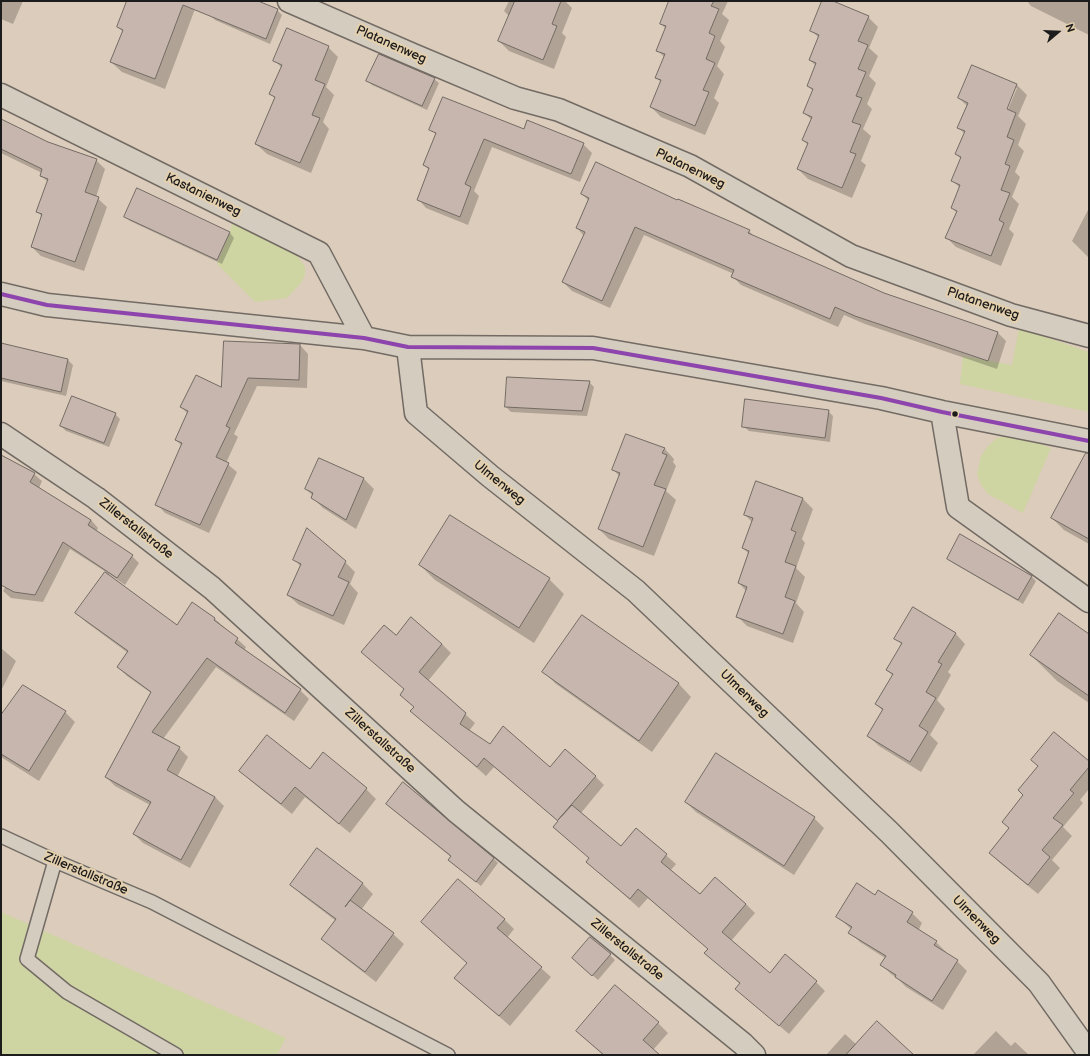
<!DOCTYPE html>
<meta charset="utf-8">
<style>
body{margin:0}
#map{position:relative;width:1090px;height:1056px;overflow:hidden;background:#dcccbb;font-family:"Balsamiq Sans",sans-serif}
canvas{display:block}
.frame{position:absolute;inset:0;border:2px solid #1c1c1c;pointer-events:none}
.north{position:absolute;left:1038px;top:12px;width:40px;height:40px;-webkit-text-stroke:3px #e5d0ae;paint-order:stroke;rotate:71deg;font-size:11px;font-weight:700;line-height:16px;text-align:center;color:#1c1c1c}
.north::after{content:'';display:block;margin:auto;width:14px;height:18px;background:#1c1c1c;clip-path:polygon(50% 0,100% 100%,50% 72%,0 100%)}
</style>
<div id="map">
<canvas width="1090" height="1056"></canvas>
<div class="frame"></div>
<div class="north">N</div>
</div>
<script>
const ctx = document.querySelector('canvas').getContext('2d');
ctx.lineJoin = 'round';
function fillPath(path, color) { ctx.fillStyle = color; ctx.fill(path, 'evenodd'); }
function strokePath(path, color, width, dash) { ctx.strokeStyle = color; ctx.lineWidth = width; ctx.lineCap = dash ? 'butt' : 'round'; ctx.setLineDash(dash || []); ctx.stroke(path); }
function drawText(font, color, halo, rows, align = 'center') {
  ctx.font = font + ' "Balsamiq Sans",sans-serif'; ctx.lineWidth = 4; ctx.setLineDash([]); ctx.textBaseline = 'middle'; ctx.strokeStyle = halo; ctx.fillStyle = color; for (const [text, x, y, turn = 0] of rows) {
    ctx.save(); ctx.translate(x, y); ctx.rotate((+turn || 0) * Math.PI / 180); ctx.textAlign = isNaN(turn) ? turn : align; if (halo) ctx.strokeText(text, 0, 0); ctx.fillText(text, 0, 0); ctx.restore();
  }
}
const green = new Path2D(`
 M233,220L290,244L305,267V275L301,283L287,298L255,302L217,264L230,232Z
 M1019,328L1089,352V412L960,384L963,356L1012,365Z
 M1007,436L1022,437L1051,448L1023,513L988,494L981,485L977,474L981,456L988,446L997,438Z
 M1,912L286,1038L277,1055H1Z`);
const shadow = new Path2D(`
 M1,1H23L13,24L1,19Z
 M128,1H198L165,89L122,72L111,62L123,32L118,27Z
 M217,1H256L277,10L282,15L270,44L215,20L211,16Z
 M509,1H565L572,8L562,33L566,37L554,69L509,51L499,41L509,16L504,11Z
 M667,1H728L722,14L729,20L720,41L725,47L717,66L724,74L714,98L719,103L705,135L661,117L651,107L661,82L656,78L665,58L657,50L666,29L661,24L669,3Z
 M823,1H830L868,17L878,27L869,48L878,56L869,76L876,83L867,104L872,109L863,129L871,136L861,161L866,165L852,198L808,179L798,169L808,145L803,140L812,120L804,113L813,91L808,86L816,66L810,60L819,38L811,30Z
 M1027,1H1089V35L1031,6Z
 M328,47L338,57L326,87L334,95L323,122L329,129L311,173L267,154L256,144L276,99L271,94L282,68L275,61Z
 M434,79L439,83L427,110L372,85L367,80Z
 M1017,85L1027,95L1018,116L1026,124L1018,145L1024,151L1015,172L1020,177L1012,197L1019,204L1009,229L1014,234L1001,266L956,247L946,237L957,213L952,208L960,188L953,181L961,159L956,154L965,134L958,128L967,106L959,98ZM1014,88H1017L1006,114H1004Z
 M1,121L48,143L96,160L105,169L96,197L107,207L84,271L41,256L32,247L42,217L37,211L48,182L41,176L42,173L1,153Z
 M431,129L524,131L583,144L592,153L580,182L492,147L474,191L479,196L468,225L426,208L418,199L429,170L424,165L436,135Z
 M582,194L678,201L749,231L756,238L884,294L998,333L1006,341L997,369L865,324L844,315L838,327L741,285L733,277L734,274L644,235L610,308L572,291L563,282L584,236L577,228L589,201Z
 M1089,208V258L1072,241Z
 M125,216L230,233L234,238L222,264L130,221Z
 M1,344L68,360L73,365L66,396L1,381Z
 M300,345L308,354L307,388L257,386L234,434L238,437L226,463L237,472L209,533L165,513L157,504L182,446L176,440L188,414L181,407L222,388Z
 M589,382L594,387L587,416L511,412L506,407Z
 M828,411L833,416L830,442L749,431L744,427Z
 M115,414L120,419L109,447L66,431L61,426Z
 M664,448L674,459L673,462L676,466L666,491L676,500L654,556L609,539L599,529L619,476L613,469Z
 M1,455L34,474L42,481L39,488L91,520L98,528L96,532L132,556L139,563L125,585L109,574L108,576L177,627L215,619L246,647L244,651L300,690L309,699L294,721L216,667L163,739L179,748L188,757L177,777L215,797L224,806L190,868L143,843L134,834L150,805L115,786L106,777L151,693L127,676L118,667L128,653L86,622L77,613L106,572L70,549L43,602L11,598L3,591L6,586L1,583Z
 M319,459L364,479L374,489L356,529L323,508L313,498V496L306,489Z
 M1089,482V544L1064,530L1052,518Z
 M803,499L813,509L802,539L805,543L796,568L805,577L796,603L804,612L793,643L747,626L737,616L746,591L739,583L749,554L743,548L752,522L745,515Z
 M294,559L345,562L355,572L350,584L358,593L344,625L299,605L288,595L301,567Z
 M948,559L1031,576L1036,581L1023,604L953,563Z
 M420,565L549,579L564,594L534,643L435,580Z
 M583,616L679,684L691,697L652,752L556,684L543,671Z
 M955,633L965,644L948,672L951,675L937,700L945,709L930,735L938,743L921,772L879,746L868,736L883,711L876,704L893,676L887,670L902,645L896,638Z
 M396,636L442,644L451,653L428,681L475,723L469,731L490,745L550,768L595,776L604,785L581,813L621,847L636,829L676,864L670,871L700,896L746,904L755,913L731,941L770,974L816,982L825,991L789,1034L736,989L740,984L706,953L709,949L648,898L639,908L587,862L590,858L559,821L494,767L486,776L412,711L415,707L401,694L405,690Z
 M1089,636V703L1057,681L1031,655Z
 M1,648L16,661L1,691Z
 M65,712L75,722L39,781L1,757V717Z
 M323,754L366,789L376,799L350,833L305,797L292,814L251,781L241,771L310,770Z
 M1089,762V789L1080,800L1083,803L1063,827L1072,836L1052,860L1060,868L1038,894L1000,863L990,853L1010,829L1038,766Z
 M686,802L814,818L824,828L794,875L696,812Z
 M392,809L493,858L498,863L481,886L454,865L449,860L451,857Z
 M318,850L363,884L373,894L361,910L393,934L404,944L376,982L333,949L323,939L336,921L302,895L292,885Z
 M878,892L912,913L922,923L918,931L936,942L946,952L945,953L957,961L967,971L943,1010L906,987L898,979L891,974L881,964L885,958L860,942L850,932L851,929L837,916L876,896Z
 M504,919L514,929L507,938L551,977L510,1026L455,978L468,963L422,922Z
 M610,955L615,960L598,980L578,963Z
 M658,1023L668,1033L653,1050L659,1055H603L577,1031Z
 M996,1031L1011,1046L1015,1042L1029,1055H973Z
 M845,1034L857,1045L912,1055H826Z`);
const building = new Path2D(`
 M127,1H258L278,9L266,39L183,5L155,79L110,62L123,30L117,27Z
 M515,1H561L552,24L557,26L543,60L498,41Z
 M669,1H714L711,6L719,9L709,33L715,36L706,59L715,63L703,90L709,92L695,126L650,107L661,80L655,78L665,54L656,51L666,26L660,24Z
 M822,1H833L869,16L858,41L868,45L858,69L866,72L856,96L862,98L852,122L861,125L850,152L856,154L842,188L797,169L808,143L802,140L812,117L803,113L813,89L807,86L816,63L809,60L819,35L810,31Z
 M287,28L329,46L315,80L325,84L312,115L320,118L300,163L255,144L275,97L269,94L282,65L273,61Z
 M379,54L435,78L422,106L366,81Z
 M972,65L1017,84L1007,109L1016,113L1007,137L1014,140L1005,164L1010,166L1001,190L1010,193L999,220L1004,223L991,256L945,238L957,211L951,208L960,185L951,181L961,157L955,154L965,131L957,128L968,103L958,98Z
 M443,97L524,129L527,120L584,143L571,174L484,139L465,184L471,187L460,217L417,200L429,168L423,165L436,133L429,130Z
 M1,119L48,142L97,159L85,192L99,197L75,262L31,247L42,214L36,212L48,179L40,176L42,169L1,149Z
 M596,162L677,200L678,199L750,230L748,233L884,293L998,332L988,361L855,316L835,307L830,319L731,277L734,270L635,227L602,301L562,282L585,232L576,228L589,198L581,194Z
 M137,188L230,232L217,260L124,217Z
 M224,341L300,344L299,380L248,378L226,426L230,428L216,457L229,463L200,525L155,505L182,443L175,440L188,411L180,407L196,375L221,387Z
 M1,343L68,359L61,392L1,378Z
 M507,377L590,381L582,411L505,407Z
 M72,396L116,413L104,443L60,426Z
 M745,399L829,410L825,438L742,427Z
 M626,434L665,448L662,453L667,455L654,485L666,489L643,547L598,529L620,473L612,470Z
 M1086,453H1089V539L1051,518Z
 M1,455L35,473L30,482L91,520L88,525L133,555L117,578L63,542L35,595L14,592L1,585Z
 M319,458L364,478L346,520L311,498L313,493L305,489Z
 M756,481L803,498L791,530L796,532L785,562L796,566L785,597L795,601L783,634L736,617L747,587L738,583L749,551L742,548L753,518L744,515Z
 M450,515L550,578L519,628L419,565Z
 M307,528L346,561L338,577L349,582L333,616L287,595L301,564L293,560Z
 M960,534L1032,576L1018,600L947,559Z
 M105,572L177,625L192,602L215,618L214,620L238,638L235,643L301,689L285,713L207,658L152,732L180,747L167,770L215,797L181,860L133,834L151,802L105,777L151,692L117,667L128,651L75,613Z
 M913,607L956,633L938,662L942,664L926,692L936,698L919,726L928,732L910,762L867,736L883,709L875,704L893,674L886,670L902,643L894,639Z
 M1059,613L1089,634V696L1030,655Z
 M582,615L679,683L639,741L542,672Z
 M411,617L442,644L419,672L466,713L460,724L490,744L503,726L550,767L565,749L596,776L558,820L572,805L621,846L636,828L667,854L661,862L700,894L715,877L746,904L722,932L770,973L785,954L817,981L779,1026L735,989L740,983L704,953L708,949L638,889L630,899L586,862L589,858L553,827L558,821L484,758L477,767L410,711L414,707L400,695L404,689L361,652L384,625L396,635Z
 M23,685L66,711L29,771L1,754V715Z
 M1054,732L1089,761V767L1070,790L1074,793L1053,818L1063,825L1042,850L1050,857L1028,885L989,853L1009,828L1002,822L1023,795L1018,790L1038,766L1031,760Z
 M267,735L310,769L323,752L367,788L339,824L295,787L281,804L239,771Z
 M716,753L815,817L784,866L685,802Z
 M403,782L494,858L476,882L448,860L451,856L386,804Z
 M317,848L363,883L345,907L350,900L394,933L365,972L321,939L336,919L290,885Z
 M458,879L505,919L497,928L542,967L499,1016L454,978L467,963L421,922Z
 M857,883L875,895L878,890L913,912L907,922L937,941L934,945L958,960L932,1001L895,977L896,975L880,965L886,956L848,933L852,927L836,917Z
 M590,937L611,954L592,976L572,958Z
 M615,985L659,1022L643,1040L660,1055H604L576,1031Z
 M877,1021L914,1055H846Z`);
const service = new Path2D(`
 M1,836L55,861L152,902L448,1055
 M55,861L27,959L67,992L176,1055`);
const minor = new Path2D(`
 M289,1L413,55L515,98L559,110L690,166L851,256L1011,315L1089,336
 M1,95L319,253L364,338
 M1,294L47,305L364,338L408,347L593,348L881,398L942,412L1089,441
 M408,347L416,413L490,476L636,591L889,832L1039,983L1089,1053
 M942,412L958,507L1089,601
 M1,434L96,498L212,588L456,811L743,1044L754,1055`);
const bus1 = new Path2D(`
 M1,294L47,305L364,338L408,347L593,348L881,398L942,412L1089,441`);
const markers = [
 [955,414,3.5,"#1c1c1c"]
];
const streetNames = [
 ["Platanenweg",391,45,24],
 ["Platanenweg",690,169,26],
 ["Kastanienweg",203,195,26],
 ["Platanenweg",983,304,19],
 ["Ulmenweg",499,483,39],
 ["Zillerstallstraße",136,529,38],
 ["Ulmenweg",744,694,44],
 ["Zillerstallstraße",380,741,42],
 ["Zillerstallstraße",86,874,23],
 ["Ulmenweg",976,920,45],
 ["Zillerstallstraße",627,950,39]
];
fillPath(green, '#cfd4a3');
fillPath(shadow, '#0003');
fillPath(building, '#c7b6ad');
strokePath(building, '#726b64', 1);
strokePath(service, '#726b64', 16);
strokePath(minor, '#726b64', 25);
strokePath(service, '#d4ccbf', 13);
strokePath(minor, '#d4ccbf', 22);
strokePath(bus1, '#8e44ad', 4);
for (const [x, y, r, color] of markers) { const dot = new Path2D(); dot.arc(x, y, r, 0, 2 * Math.PI); ctx.fillStyle = color; ctx.fill(dot); strokePath(dot, '#e5d0ae', 1.5); }
drawText('13px', '#1c1c1c', '#e5d0ae', streetNames);
</script>
